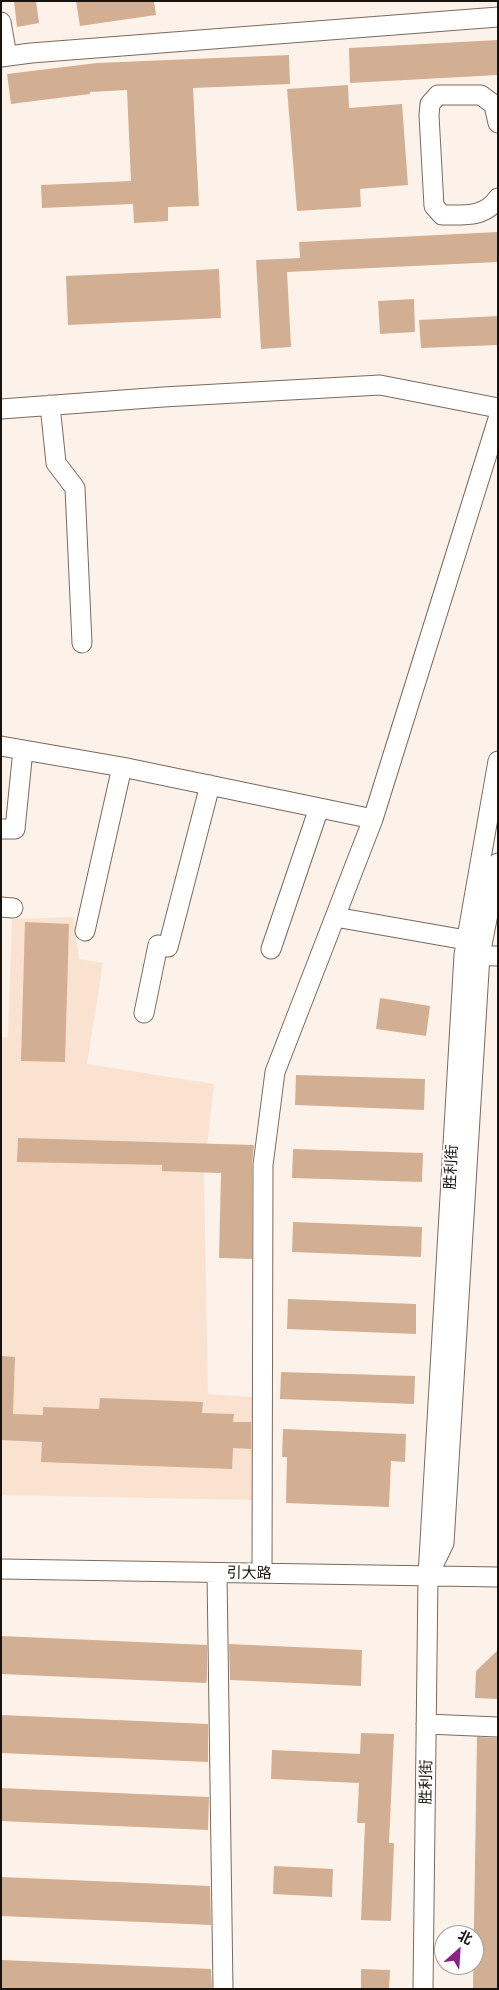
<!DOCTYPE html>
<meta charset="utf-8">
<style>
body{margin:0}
#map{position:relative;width:499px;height:1990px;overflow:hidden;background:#fdf2ea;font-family:Lato,"Noto Sans SC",sans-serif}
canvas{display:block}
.frame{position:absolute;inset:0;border:2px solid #18130e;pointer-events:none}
.north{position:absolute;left:434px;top:1925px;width:50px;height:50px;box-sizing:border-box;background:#fff;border:1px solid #a3a19f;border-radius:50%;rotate:26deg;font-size:14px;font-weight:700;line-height:20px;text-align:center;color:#18130e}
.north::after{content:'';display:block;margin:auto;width:18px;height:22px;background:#8d2286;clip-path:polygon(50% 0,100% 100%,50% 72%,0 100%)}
</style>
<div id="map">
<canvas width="499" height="1990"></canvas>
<div class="frame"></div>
<div class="north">北</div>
</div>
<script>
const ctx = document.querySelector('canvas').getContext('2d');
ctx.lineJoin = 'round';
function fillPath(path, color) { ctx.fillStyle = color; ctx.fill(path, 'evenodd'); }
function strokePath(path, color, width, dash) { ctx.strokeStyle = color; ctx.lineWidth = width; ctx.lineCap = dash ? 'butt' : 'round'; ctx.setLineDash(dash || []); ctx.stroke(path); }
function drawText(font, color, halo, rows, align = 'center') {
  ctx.font = font + ' Lato,"Noto Sans SC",sans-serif'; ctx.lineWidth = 4; ctx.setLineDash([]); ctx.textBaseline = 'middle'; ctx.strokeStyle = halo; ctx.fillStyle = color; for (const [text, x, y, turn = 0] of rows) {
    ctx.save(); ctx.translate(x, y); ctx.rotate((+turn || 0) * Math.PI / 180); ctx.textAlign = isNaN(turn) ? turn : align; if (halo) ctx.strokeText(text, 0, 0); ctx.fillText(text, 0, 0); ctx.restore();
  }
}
const built = new Path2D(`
 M73,917L79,959L103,963L87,1064L214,1084L204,1175L208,1394L253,1397L252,1500L1,1495V1038L8,1037L12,919Z`);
const building = new Path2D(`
 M14,1H36L39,23L17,27Z
 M76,1H154L156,15L80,26Z
 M498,40V75L350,83L349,48Z
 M289,55L290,84L193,88L199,206L168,207V221L134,223L133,204L42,208L41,185L131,181L127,90L90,92V94L11,104L7,74L97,63Z
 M348,85L349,108L402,104L408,185L360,189L361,207L297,211L287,89Z
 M498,232V262L287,272L291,347L261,349L256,260L300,258L299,242Z
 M219,269L221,318L68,325L66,276Z
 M414,299L415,332L380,334L378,301Z
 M498,316V345L421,348L419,320Z
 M25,922L69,924L65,1062L21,1061Z
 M380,998L430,1006L426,1036L376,1029Z
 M296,1075L425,1079L424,1110L295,1105Z
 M18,1138L254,1145L252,1165V1259L219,1258L221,1173L162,1171V1165L17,1162Z
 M293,1149L423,1153L422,1182L292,1178Z
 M293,1222L422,1227L421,1257L292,1252Z
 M288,1299L416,1304V1334L287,1329Z
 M1,1356L15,1357L13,1414L43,1415V1407L99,1409L100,1398L203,1402L202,1413L234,1414L233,1422H251V1449L233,1448L232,1469L41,1462L42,1442L1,1440Z
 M281,1372L415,1376L414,1404L280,1399Z
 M283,1429L406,1434L405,1462L391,1461L389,1507L286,1503L287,1457H282Z
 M1,1636L207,1645V1679L206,1683L1,1674Z
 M229,1644L362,1650L361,1686L230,1680Z
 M498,1650V1699L475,1698L476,1671Z
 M1,1715L208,1724V1762L1,1753Z
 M361,1733L394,1734L389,1843H394L391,1921L361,1920L365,1823H357L359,1783L271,1779L272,1750L360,1754Z
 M477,1737L498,1738V1989H473Z
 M1,1788L209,1797L208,1830L1,1821Z
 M274,1866L333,1869L332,1897L273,1894Z
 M1,1877L210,1886L211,1925L1,1916Z
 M1,1960L211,1969L212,1989H1Z
 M361,1969L390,1970L389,1989H361Z`);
const minor = new Path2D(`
 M1,22L7,56
 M1,57L31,53L498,17
 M498,123L494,105L481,95H438L430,104L429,115L434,206L442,215C463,215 485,218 498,198
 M50,405L56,463L75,488L82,643
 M1,409L163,397L380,385L498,408
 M1,746L122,767L373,819
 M1,829H15L23,750
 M1,907L13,908
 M335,917L466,940
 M85,931L122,767
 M271,949L319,808
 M467,955L498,956
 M144,1013L158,945L168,947L210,785
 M432,1568L444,1543L480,955L498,863
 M1,1569L498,1577
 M217,1573L223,1989
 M262,1573L263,1165L275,1072L373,819L498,419
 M426,1724L498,1727
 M423,1989L428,1576L464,955L498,761`);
const streetNames = [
 ["胜利街",451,1167,-87],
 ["引大路",249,1573,1],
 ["胜利街",426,1782,-89]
];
fillPath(built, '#fae2d0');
fillPath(building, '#d2af92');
strokePath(minor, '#796a5e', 21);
strokePath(minor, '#fff', 19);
drawText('15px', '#18130e', '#fff', streetNames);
</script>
